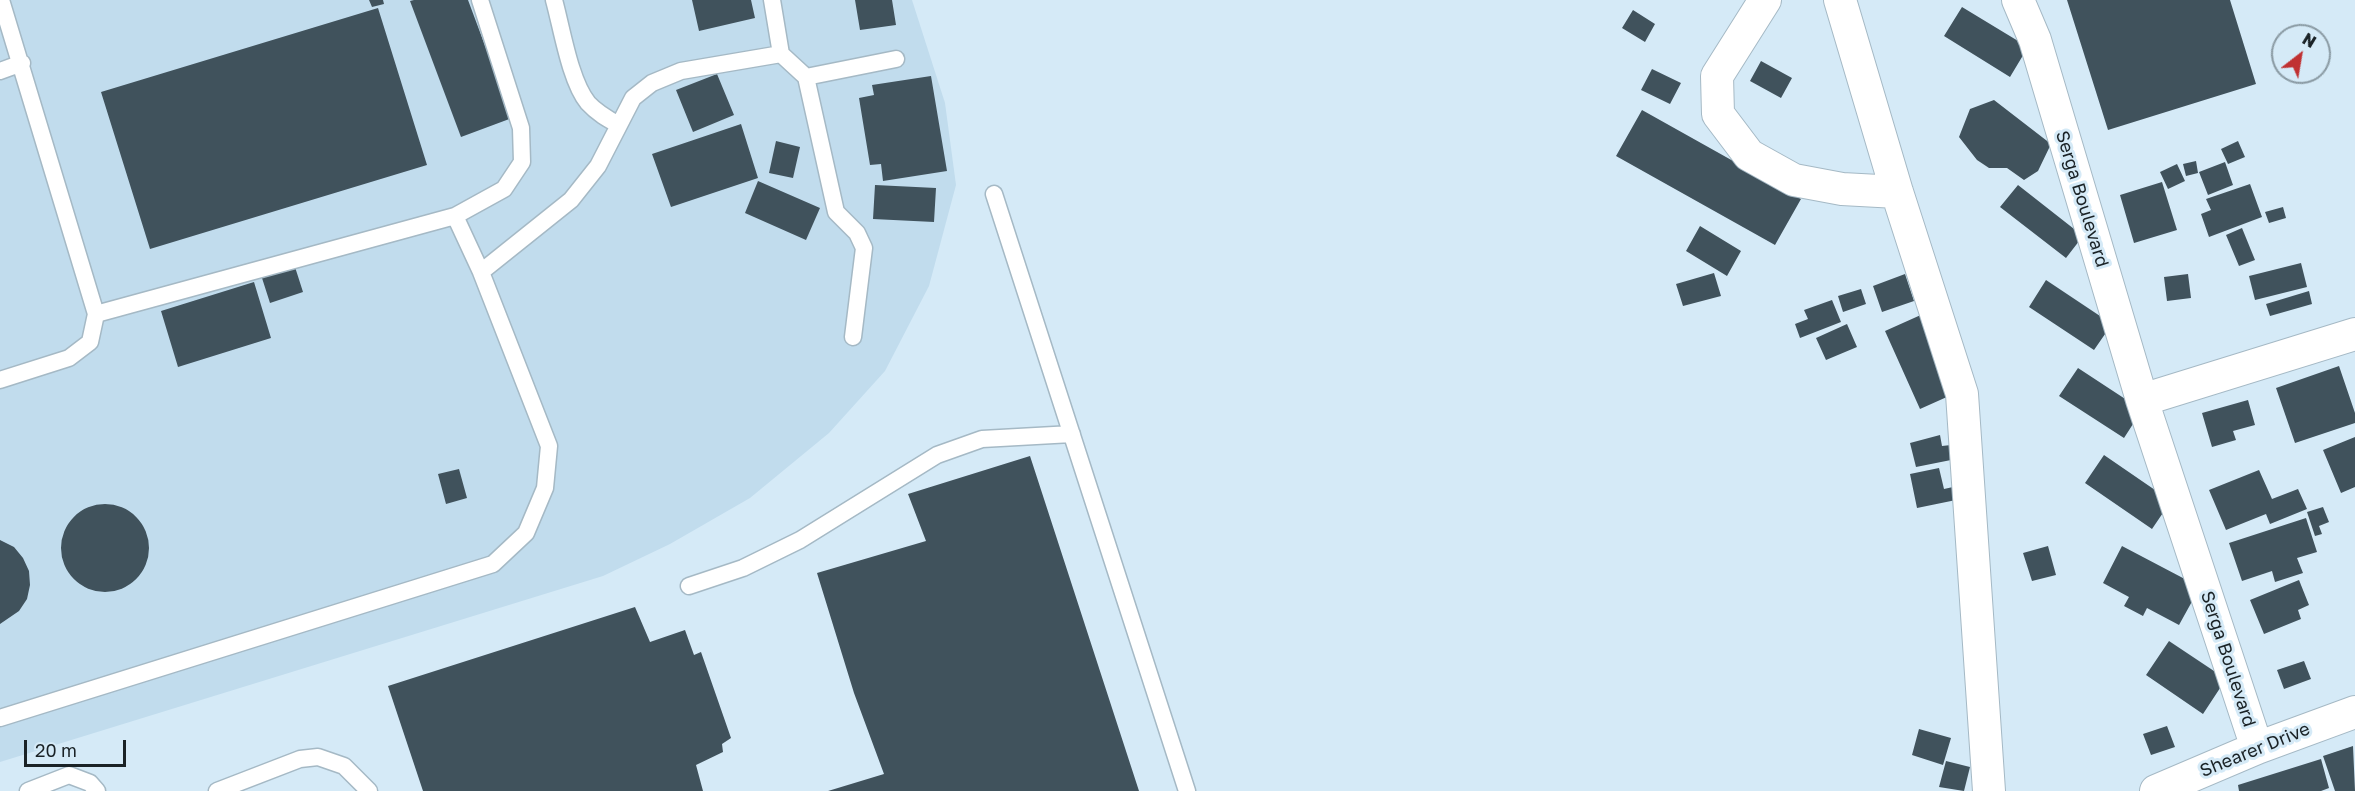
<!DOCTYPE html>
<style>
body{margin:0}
#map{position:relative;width:2355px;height:791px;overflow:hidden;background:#d5eaf7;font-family:"Golos Text",sans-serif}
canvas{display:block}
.north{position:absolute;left:2271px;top:24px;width:60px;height:60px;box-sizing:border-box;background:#d5eaf7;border:2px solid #8a9aa3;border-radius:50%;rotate:31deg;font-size:16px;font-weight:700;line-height:24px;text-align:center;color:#1a2226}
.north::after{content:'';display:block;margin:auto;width:21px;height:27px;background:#c03132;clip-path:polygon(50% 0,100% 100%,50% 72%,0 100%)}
.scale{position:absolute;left:24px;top:740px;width:102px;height:27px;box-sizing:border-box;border:3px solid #1a2226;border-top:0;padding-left:8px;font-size:18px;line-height:21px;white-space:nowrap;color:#1a2226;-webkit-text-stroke:4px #d5eaf7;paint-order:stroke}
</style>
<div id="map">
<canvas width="2355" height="791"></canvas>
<div class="north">N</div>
<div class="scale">20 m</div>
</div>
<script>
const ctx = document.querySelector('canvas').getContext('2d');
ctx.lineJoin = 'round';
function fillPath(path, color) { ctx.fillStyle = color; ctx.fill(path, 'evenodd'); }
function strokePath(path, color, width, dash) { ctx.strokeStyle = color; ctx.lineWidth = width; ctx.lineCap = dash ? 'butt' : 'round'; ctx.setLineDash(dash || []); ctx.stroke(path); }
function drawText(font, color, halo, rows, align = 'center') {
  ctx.font = font + ' "Golos Text",sans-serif'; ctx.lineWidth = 6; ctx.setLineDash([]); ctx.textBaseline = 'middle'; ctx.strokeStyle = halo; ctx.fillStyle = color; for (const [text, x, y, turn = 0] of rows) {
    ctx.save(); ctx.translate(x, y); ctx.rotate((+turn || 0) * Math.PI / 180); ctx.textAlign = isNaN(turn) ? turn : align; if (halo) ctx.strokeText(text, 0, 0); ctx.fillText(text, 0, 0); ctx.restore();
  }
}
const built = new Path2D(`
 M0,0H912L945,103L956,185L929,286L885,371L829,433L750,498L670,544L603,576L0,762Z`);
const building = new Path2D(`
 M369,0H383L384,4L372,7Z
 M414,0H468L512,118L461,137L410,1Z
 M692,0H751L755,18L699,31Z
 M855,0H892L896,25L860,30Z
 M2067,0H2230L2256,84L2108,130Z
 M1962,7L2028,47L2010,77L1944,36Z
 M378,8L427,165L150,249L101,92Z
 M1633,10L1655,24L1645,42L1622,28Z
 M1761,61L1792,78L1781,98L1750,81Z
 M1652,69L1681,83L1670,104L1641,90Z
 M717,74L734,115L693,132L676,90Z
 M931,76L947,171L883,181L881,164L870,165L859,98L874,95L872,85Z
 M1994,100L2051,144L2038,171L2024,180L2007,168H1989L1977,160L1959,137L1970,109Z
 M1642,110L1801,199L1775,245L1616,156Z
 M741,124L758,178L671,207L652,154Z
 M776,141L800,147L793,178L769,173Z
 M2238,141L2245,157L2228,164L2221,149Z
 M2196,161L2198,173L2186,176L2183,164Z
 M2225,162L2233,185L2208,195L2199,172Z
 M2177,164L2185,181L2168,189L2160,172Z
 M758,181L820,208L806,240L745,213Z
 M2162,182L2177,230L2134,243L2120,195Z
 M2250,184L2262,217L2209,237L2201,214L2211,210L2206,199Z
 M875,185L936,188L934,222L873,219Z
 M2018,185L2083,236L2066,258L2000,207Z
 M2283,207L2286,218L2269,223L2265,212Z
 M1700,226L1741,251L1727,276L1686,251Z
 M2242,228L2255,260L2239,266L2226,235Z
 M2301,263L2307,287L2255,300L2249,276Z
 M295,267L303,292L270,303L262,278Z
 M1714,273L1721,296L1683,306L1676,284Z
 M1905,274L1914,301L1882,312L1873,286Z
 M2188,274L2191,298L2167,301L2164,277Z
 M2046,280L2112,324L2094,350L2029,307Z
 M254,282L271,338L178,367L161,311Z
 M1861,289L1866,304L1843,312L1838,296Z
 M2309,291L2312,304L2270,316L2266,304Z
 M1832,300L1841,322L1800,338L1795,324L1808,319L1804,310Z
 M1923,314L1958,392L1920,409L1885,331Z
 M1847,324L1857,347L1826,360L1816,338Z
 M2339,366L2355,413V423L2295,443L2276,388Z
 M2078,368L2142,410L2124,438L2059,396Z
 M2248,400L2255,425L2233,431L2236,440L2212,447L2202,413Z
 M1940,435L1942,446L1951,445L1956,459L1916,467L1910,443Z
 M2355,437V487L2341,493L2323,450Z
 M2104,455L2171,501L2152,529L2085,483Z
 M1030,456L1139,791H828L884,774L854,693L817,573L926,541L908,494Z
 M1939,468L1944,489L1953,487L1956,500L1917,508L1910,474Z
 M459,469L467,498L446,504L438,474Z
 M2259,470L2272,499L2298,489L2307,509L2270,524L2266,514L2226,530L2209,490Z
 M61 548a44 44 0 1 1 88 0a44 44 0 1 1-88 0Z
 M2323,507L2329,522L2319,526L2322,534L2315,536L2307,512Z
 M2306,518L2317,552L2297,558L2303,573L2275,582L2272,571L2242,581L2229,543Z
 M0,540L14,547L23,558L29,571L30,585L27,599L19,611L0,624Z
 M2048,546L2056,575L2032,581L2023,553Z
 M2122,546L2200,587L2179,625L2147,608L2143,616L2124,606L2129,597L2103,583Z
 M2299,580L2309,605L2298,610L2301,619L2264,634L2250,600Z
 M635,607L650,642L685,630L694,655L701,652L731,738L722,744L723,752L696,765L703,791H423L388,686Z
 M2169,641L2226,679L2203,714L2146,675Z
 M2304,661L2311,679L2284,689L2277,670Z
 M2167,726L2175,747L2151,755L2143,734Z
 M1919,729L1951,738L1943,765L1912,755Z
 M2353,746L2355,791H2335L2323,756Z
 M2321,759L2329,788L2321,791H2239L2238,785Z
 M1946,761L1970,767L1964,791L1939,787Z`);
const lane = new Path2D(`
 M554,0C562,29 570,81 588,103C597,113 608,119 619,125
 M772,0L781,54L806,77L896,59
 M0,71L22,63
 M806,77L836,212L857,233L864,248L853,337
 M994,194L1187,791
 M481,272L571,200L598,166L633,98L652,83L681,71L781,54
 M96,314L455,216L504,189L522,162L521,128L480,0
 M0,380L69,358L90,342L96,314L1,0
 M689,586L743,568L800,540L937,455L982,439L1072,434
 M0,718L493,564L526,533L545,488L549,446L481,272L455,216
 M28,791L69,775L90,783L97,791
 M217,791L300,759L318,757L344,766L369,791`);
const street = new Path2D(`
 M1765,0L1717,76L1718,114L1749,155L1794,180L1842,189L1897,192
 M1840,0L1897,192L1962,394L1989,791
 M2018,0L2035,40L2142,400L2257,748
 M2142,400L2355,334
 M2156,791L2257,748L2355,712`);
const streetNames = [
 ["Serga Boulevard",2082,199,73],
 ["Serga Boulevard",2228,659,72],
 ["Shearer Drive",2255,750,-22]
];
fillPath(built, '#c1dced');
fillPath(building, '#40525c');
strokePath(lane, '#a5b9c5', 19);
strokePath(street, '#a5b9c5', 34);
strokePath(lane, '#fff', 16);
strokePath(street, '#fff', 32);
drawText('18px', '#1a2226', '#d5eaf7', streetNames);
</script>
